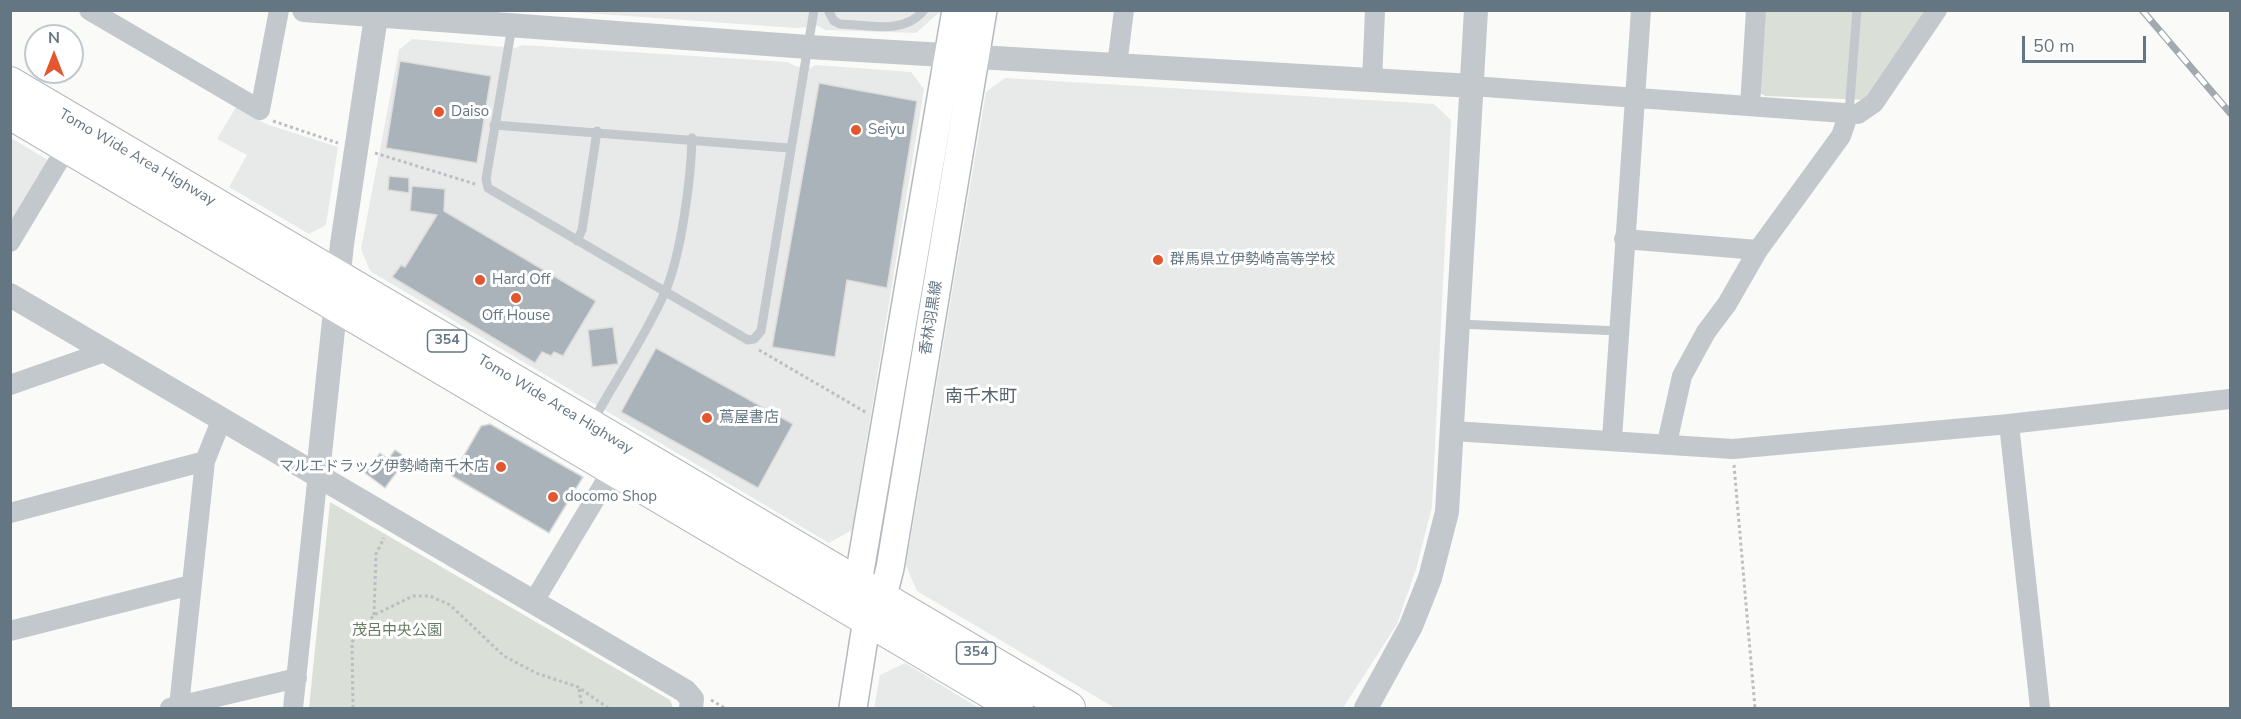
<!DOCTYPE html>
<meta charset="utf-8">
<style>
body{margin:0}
#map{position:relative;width:2241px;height:719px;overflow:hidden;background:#fafaf8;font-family:"Nunito Sans",sans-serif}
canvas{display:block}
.frame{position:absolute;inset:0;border:12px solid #657683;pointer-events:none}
.north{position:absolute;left:24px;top:24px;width:60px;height:60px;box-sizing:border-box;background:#fff;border:2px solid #c1c8cd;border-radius:50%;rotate:0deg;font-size:16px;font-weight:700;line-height:24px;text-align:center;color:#657683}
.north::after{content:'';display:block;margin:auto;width:21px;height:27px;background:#e4572e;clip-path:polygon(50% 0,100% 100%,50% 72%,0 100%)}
.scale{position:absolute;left:2022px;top:36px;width:124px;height:27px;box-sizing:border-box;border:3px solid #657683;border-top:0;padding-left:8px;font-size:18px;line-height:21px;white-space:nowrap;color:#657683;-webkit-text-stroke:4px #fff;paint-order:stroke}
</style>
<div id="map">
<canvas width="2241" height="719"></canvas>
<div class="frame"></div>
<div class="north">N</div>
<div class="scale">50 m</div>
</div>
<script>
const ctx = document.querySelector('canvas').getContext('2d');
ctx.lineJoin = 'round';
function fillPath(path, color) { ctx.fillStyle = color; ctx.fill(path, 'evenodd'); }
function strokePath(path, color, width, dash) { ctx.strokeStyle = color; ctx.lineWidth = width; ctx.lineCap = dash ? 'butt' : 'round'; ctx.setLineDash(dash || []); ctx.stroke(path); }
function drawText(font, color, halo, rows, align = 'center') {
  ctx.font = font + ' "Nunito Sans","Noto Sans JP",sans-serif'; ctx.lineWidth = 6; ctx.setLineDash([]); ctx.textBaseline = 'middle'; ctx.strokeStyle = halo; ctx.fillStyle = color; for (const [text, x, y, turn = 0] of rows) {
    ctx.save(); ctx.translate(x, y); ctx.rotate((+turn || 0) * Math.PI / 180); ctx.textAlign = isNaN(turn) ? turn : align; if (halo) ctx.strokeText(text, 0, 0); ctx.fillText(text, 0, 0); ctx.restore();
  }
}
const built = new Path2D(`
 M558,11H941L916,33L825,30L819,26L796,28Z
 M412,39L516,48L522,45L787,62L795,66L810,68L816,65L911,72L924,89L852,530L829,543L370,271L361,249L399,50Z
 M1005,78L1434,104L1451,120L1432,507L1416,569L1397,624L1343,708H1115L917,591L906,566L986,92Z
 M236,107L266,124L338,147L326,225L309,234L229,187L247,155L217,139Z
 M11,138L51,162L11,234Z
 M905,663L979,708H874L880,675Z`);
const green = new Path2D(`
 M1765,11H1928L1867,100L1765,96L1760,93Z
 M330,502L670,700L673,708H309Z`);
const building = new Path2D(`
 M400,61L491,76L477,163L386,148Z
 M819,83L917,101L887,288L847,280L835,357L772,347Z
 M389,176L409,178V193L388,190Z
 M412,186L445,189L444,211L596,301L563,356L554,352L551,356L542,352L535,363L392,277L401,265L405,267L437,215L410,211Z
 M613,327L618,364L592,367L588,330Z
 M656,348L793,424L758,488L621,412Z
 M490,424L583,477L549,533L452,476L481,426Z
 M395,450L407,458L385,488L365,473L380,453L388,459Z`);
const path = new Path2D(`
 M273,121L338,143
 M375,153L475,184
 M759,350L867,413
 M1734,465L1755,708
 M374,615L376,554L384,538
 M579,689L582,708
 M711,700L725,708
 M353,708L352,642L374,615L413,596H430L450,605L504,656L536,673L578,687L608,708`);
const service = new Path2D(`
 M828,10L834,21L840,24C869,25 904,35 924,10
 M512,26L486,179L488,188L748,340L754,339L761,331L814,10
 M1849,113L1857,10
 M494,125L789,148
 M577,241L582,230L597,131
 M1459,324L1619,331
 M593,421C616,379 645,337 665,292C681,256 691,179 692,138`);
const minor = new Path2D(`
 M89,10L260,110L279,10
 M1117,65L1124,10
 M1372,82L1375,10
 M1472,86L1858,114L1874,103L1937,10
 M1750,106L1756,10
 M1624,239L1758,250
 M10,242L67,147
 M10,385L107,351
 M2009,424L2040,708
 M1453,431L1733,449L2009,424L2230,399
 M1612,439L1641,10
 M1667,443L1682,376L1706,332L1727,304L1758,250L1841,136L1849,113
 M10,513L205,461
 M534,601L613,469
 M10,631L191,585
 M179,706L205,461L221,421
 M170,708L297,678
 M293,708L318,473`);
const tertiary = new Path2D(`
 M304,10L808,47L1472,86
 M10,295L685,691L692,699L691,708
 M318,473L342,244L377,10
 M1366,708L1411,626L1430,578L1447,512L1476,10`);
const secondary = new Path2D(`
 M871,614L882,600L890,568L983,10
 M853,708L867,619L858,583L956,10`);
const trunk = new Path2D(`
 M10,83L1069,708
 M10,113L1017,708`);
const rail = new Path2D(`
 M2142,10L2230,113`);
const markers = [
 [439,112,6,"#e4572e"],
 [856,130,6,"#e4572e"],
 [1158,260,6,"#e4572e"],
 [480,280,6,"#e4572e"],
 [516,298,6,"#e4572e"],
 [707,418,6,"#e4572e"],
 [501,467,6,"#e4572e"],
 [553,497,6,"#e4572e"]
];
const shields = [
 [447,341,39],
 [976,653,39]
];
const shieldNames = [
 ["354",447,341],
 ["354",976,653]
];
const poiNames = [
 ["Daiso",451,112],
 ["Seiyu",868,130],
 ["群馬県立伊勢崎高等学校",1170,260],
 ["Hard Off",492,280],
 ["Off House",516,316,"center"],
 ["蔦屋書店",719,418],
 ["マルエドラッグ伊勢崎南千木店",489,467,"right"],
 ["docomo Shop",565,497]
];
const streetNames = [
 ["Tomo Wide Area Highway",137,158,30],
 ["香林羽黒線",932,318,-81],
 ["Tomo Wide Area Highway",555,405,31]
];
const parkNames = [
 ["茂呂中央公園",397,631]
];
const quarterNames = [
 ["南千木町",981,398]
];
fillPath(built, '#e8e9e9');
fillPath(green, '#dadfd7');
fillPath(building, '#aab3b9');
strokePath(building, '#dcdcda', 1.5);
strokePath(secondary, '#b3babf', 30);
strokePath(trunk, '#b4b9bd', 34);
strokePath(path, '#bbbfc2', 3, [3, 3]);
strokePath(service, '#c3c8cc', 9);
strokePath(minor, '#c3c8cc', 20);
strokePath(tertiary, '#c3c8cc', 24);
strokePath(secondary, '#fff', 27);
strokePath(trunk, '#fff', 32);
strokePath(rail, '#a2aab0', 7);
strokePath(rail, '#fff', 4.5, [14]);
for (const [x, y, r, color] of markers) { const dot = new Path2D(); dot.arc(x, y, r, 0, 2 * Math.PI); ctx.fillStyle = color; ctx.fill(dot); strokePath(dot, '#fff', 2); }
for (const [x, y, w] of shields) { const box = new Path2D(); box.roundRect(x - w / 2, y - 11, w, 22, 4.5); ctx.fillStyle = '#fff'; ctx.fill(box); strokePath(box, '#657683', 1.5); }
drawText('bold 14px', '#657683', null, shieldNames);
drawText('15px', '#657683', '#fff', poiNames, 'left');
drawText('15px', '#657683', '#fff', streetNames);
drawText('15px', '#687a64', '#fff', parkNames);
drawText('18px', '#57646e', '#fff', quarterNames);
</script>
